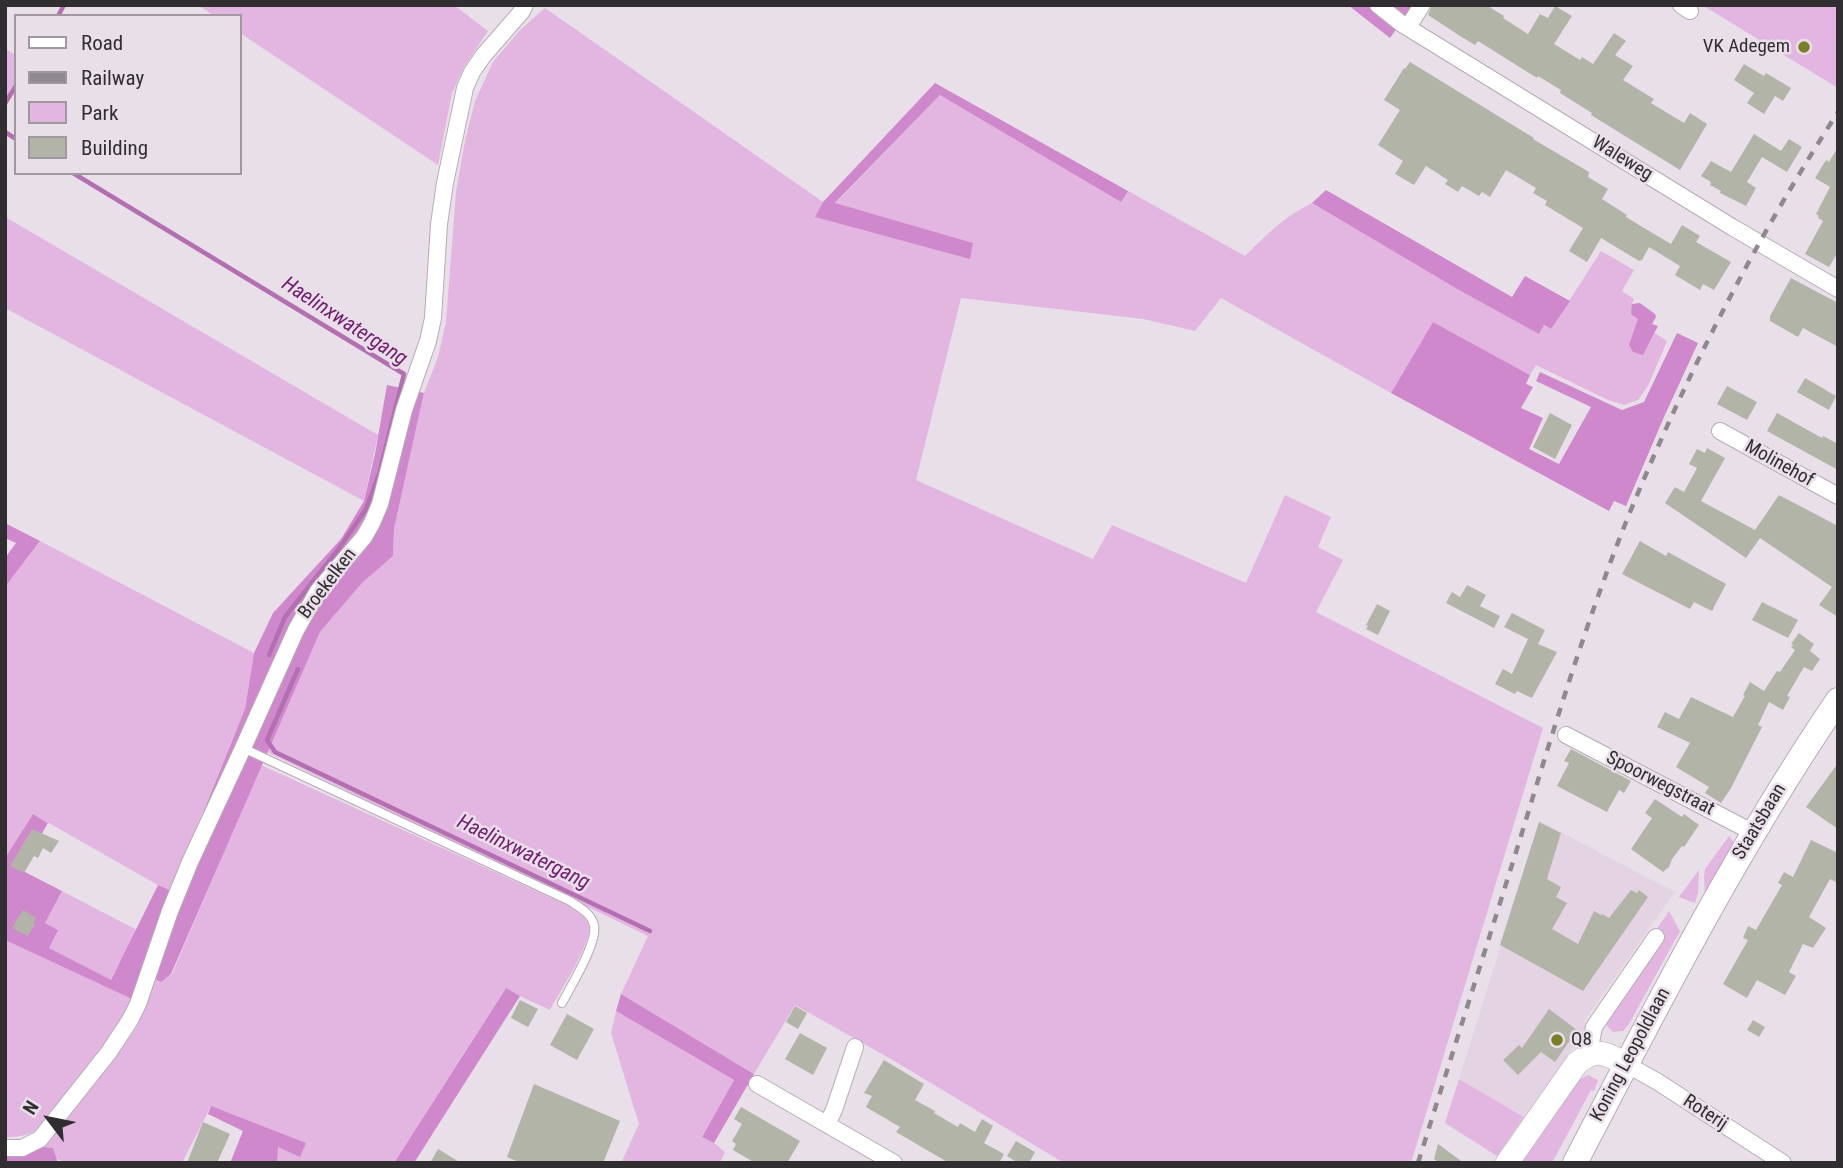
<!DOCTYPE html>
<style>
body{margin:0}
#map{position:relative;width:1843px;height:1168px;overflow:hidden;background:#e9dfe8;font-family:"Roboto Condensed",sans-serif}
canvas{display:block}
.frame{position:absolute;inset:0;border:7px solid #312e31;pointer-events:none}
.legend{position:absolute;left:14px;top:14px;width:228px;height:161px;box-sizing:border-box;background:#e9dfe8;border:2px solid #9f989f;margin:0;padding:9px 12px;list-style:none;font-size:21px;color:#312e31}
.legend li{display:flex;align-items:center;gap:14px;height:35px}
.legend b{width:35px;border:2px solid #9f989f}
.north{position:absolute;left:14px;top:1084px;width:70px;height:70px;-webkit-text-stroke:5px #e9dfe8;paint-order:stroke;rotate:302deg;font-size:19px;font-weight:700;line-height:28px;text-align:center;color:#312e31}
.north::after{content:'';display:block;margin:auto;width:24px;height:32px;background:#312e31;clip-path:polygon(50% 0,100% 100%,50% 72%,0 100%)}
</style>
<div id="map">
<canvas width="1843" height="1168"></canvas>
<div class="frame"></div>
<ul class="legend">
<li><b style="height:9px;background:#fff"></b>Road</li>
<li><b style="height:9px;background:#8f898f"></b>Railway</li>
<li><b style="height:19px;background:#e2b6e0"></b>Park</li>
<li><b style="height:19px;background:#b3b4a8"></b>Building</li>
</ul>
<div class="north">N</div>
</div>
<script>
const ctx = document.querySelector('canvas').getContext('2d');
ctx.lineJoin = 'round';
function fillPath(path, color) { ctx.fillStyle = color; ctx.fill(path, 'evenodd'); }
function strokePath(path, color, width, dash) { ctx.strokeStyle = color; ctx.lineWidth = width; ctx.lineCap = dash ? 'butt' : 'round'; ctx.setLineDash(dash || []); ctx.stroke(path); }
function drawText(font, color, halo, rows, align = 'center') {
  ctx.font = font + ' "Roboto Condensed",sans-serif'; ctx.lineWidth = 5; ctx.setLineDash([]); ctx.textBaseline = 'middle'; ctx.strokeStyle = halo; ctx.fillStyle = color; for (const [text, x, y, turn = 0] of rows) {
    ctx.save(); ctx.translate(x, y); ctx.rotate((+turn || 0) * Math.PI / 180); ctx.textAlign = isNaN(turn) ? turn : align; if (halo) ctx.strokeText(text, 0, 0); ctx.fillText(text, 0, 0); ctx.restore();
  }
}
const built = new Path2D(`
 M1540,821L1675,892L1589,1014L1584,1022L1589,1025L1524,1117L1459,1079Z`);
const green = new Path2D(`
 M198,5H454L488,31L464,67L452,93L438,165L240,33V16H214Z
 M1702,5H1838V88Z
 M545,8L823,202L816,217L972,243L835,204L940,95L1121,201L1128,191L1245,256C1267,234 1284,217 1312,203L1452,286L1551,329L1601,251L1634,270L1622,291L1634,299L1632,304L1638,319L1643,354L1655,333L1667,341L1648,386L1638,400L1624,405L1608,400L1536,365L1530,375L1433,322L1391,393L1221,298L1195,331L1143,319L961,298L916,480L1093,559L1112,525L1246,583L1285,495L1331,517L1318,547L1343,560L1316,612L1543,728L1411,1163H1064L891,1059L795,1005L754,1074L621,994L648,936L267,752L320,632L362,583L393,556L394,529L424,393L438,357L446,322L456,192L465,141L475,101L493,62L520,30Z
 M5,49L16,55V89L5,109Z
 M7,218L378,435L364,501L5,308V223Z
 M40,541L254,653L245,709L170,892L33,814L5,858V587Z
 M261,765L569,906C576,911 586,916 589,925C594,939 558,995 550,1010L505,989L394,1163H277V1147L211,1106L182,1163H68L56,1159L53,1148L43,1147L122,1048L136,1028L155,979L161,981L172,974Z
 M1729,836L1735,844L1705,896L1704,877L1705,869Z
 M1699,870L1698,893L1695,903L1679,897Z
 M62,891L137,930L110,981L49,948L45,923Z
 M1669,911L1680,931L1629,1024L1623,1031L1613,1032L1607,1026L1606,1021L1654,933Z
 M5,940L134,1000L122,1025L40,1128C28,1136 19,1137 5,1137Z
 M616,1011L734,1080L702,1137L714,1143L725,1152L720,1163H621L639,1124L611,1033Z
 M1588,1075L1598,1080L1594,1091L1591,1090L1552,1163H1521L1579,1080Z
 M1459,1079L1524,1117L1497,1156L1445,1123Z`);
const forest = new Path2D(`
 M1348,5H1413L1390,38Z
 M935,83L1128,191L1121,202L940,95L835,203L973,243L970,259L815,217L823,202Z
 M1326,190L1512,297L1525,276L1570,301L1551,329L1544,325L1539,334L1452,286L1312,203Z
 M1640,303L1655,314L1656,317L1652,324L1658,326L1643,355L1633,352L1629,345L1638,319L1631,314L1632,304Z
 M1433,322L1530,375L1526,384L1533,387L1521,408L1543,418L1529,449L1559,464L1591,407L1536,381L1540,372L1622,410L1644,402L1677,333L1698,343L1664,417L1626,506L1614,501L1609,511L1391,393Z
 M387,385L424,393L394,529L393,556L362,583L320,632L171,974L161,982L145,974L134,1000L5,940V858L33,814L48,823L21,870L62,891L45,923L58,930L49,948L111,980L158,885L171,891L245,709L254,653L273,613L341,539L364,501L375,454Z
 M5,523L40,541L5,587V558L16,543L5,538Z
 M506,988L520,996L414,1163H394Z
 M621,994L754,1074L714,1143L702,1137L734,1080L616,1011Z
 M211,1106L306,1143L300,1157L278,1147L277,1163H230L243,1131L208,1114Z
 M43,1147L53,1148L58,1163H5V1155L30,1152Z`);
const stream = new Path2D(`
 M58,16L64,5
 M5,103L16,86
 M5,132L16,139
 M73,173L404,374L379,474L366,509L340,547L285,617L269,655
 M298,669L267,740L275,752L650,931`);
const building = new Path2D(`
 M1432,5H1486L1504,16L1503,18L1528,34L1540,14L1548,18L1555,6L1572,16L1554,44L1580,60L1582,57L1593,64L1614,33L1626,41L1615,55L1633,66L1623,80L1654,99L1651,103L1684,123L1690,113L1707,124L1680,170L1591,115L1592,113L1560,93L1561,90L1538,76L1537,78L1478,41L1475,45L1460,36L1428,15Z
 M1410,62L1534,138L1533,139L1589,172L1588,177L1608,189L1602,199L1627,215L1626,217L1644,228L1671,244L1682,225L1700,236L1696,242L1731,262L1714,290L1703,284L1700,290L1675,275L1680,266L1649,247L1642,260L1639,261L1601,238L1587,262L1569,251L1583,228L1545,205L1547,201L1533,193L1536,188L1506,170L1490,197L1482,192L1479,196L1462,186L1458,192L1445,184L1448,180L1426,166L1414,185L1395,174L1403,161L1378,145L1400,110L1384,100L1404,68L1405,69Z
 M1744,64L1764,76L1766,73L1791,88L1783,101L1775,96L1764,114L1747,103L1754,93L1734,80Z
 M1754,134L1781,151L1789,139L1802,147L1787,172L1762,157L1747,182L1756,188L1746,206L1720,193L1721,191L1710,185L1711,182L1701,176L1711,161L1731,172Z
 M1838,147V252L1829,267L1805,254L1823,221L1818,218L1819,216L1816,214L1830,187L1815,178L1826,160L1829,162Z
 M1791,278L1838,303V347L1803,328L1798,337L1770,321V316Z
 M1805,378L1836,396L1829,410L1797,392Z
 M1727,386L1757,402L1747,420L1717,404Z
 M1550,413L1572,425L1555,459L1533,447Z
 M1777,413L1822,438L1823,436L1838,444V470L1767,431Z
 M1707,448L1725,458L1701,501L1755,530L1779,495L1838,526V617L1819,605L1832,587L1760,538L1746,558L1665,503L1675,487L1684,492L1697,468L1689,464L1697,449L1705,453Z
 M1640,541L1666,556L1668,552L1726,584L1712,611L1694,602L1690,609L1622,574Z
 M1467,585L1486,595L1480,606L1500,616L1494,628L1446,603L1452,592L1460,597Z
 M1762,602L1798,620L1788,638L1752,620Z
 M1377,604L1390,611L1378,635L1366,629L1368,626L1366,625Z
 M1512,613L1545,630L1538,644L1557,652L1532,698L1517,691L1515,694L1495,684L1503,669L1512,674L1528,639L1504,627Z
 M1799,633L1814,644L1810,651L1820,659L1812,671L1804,667L1787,696L1790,697L1783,710L1769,702L1758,725L1762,727L1731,788L1721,803L1705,793L1709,787L1676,767L1690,743L1657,727L1665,712L1679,719L1691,697L1733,717L1745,696L1743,695L1750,682L1764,691L1777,671L1780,672L1795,650L1791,647L1793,645L1791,644Z
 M1571,749L1631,781L1624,793L1619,790L1607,812L1557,786L1569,763L1564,761Z
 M1838,763V829L1806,807Z
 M1655,799L1682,817L1684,814L1699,825L1684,847L1682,846L1672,859L1669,867L1663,872L1631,849L1652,818L1645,813Z
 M1539,822L1561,833L1547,879L1561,887L1556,897L1567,903L1552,929L1578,944L1594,911L1601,915L1602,914L1609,918L1631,890L1637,893L1639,890L1648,897L1583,991L1500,945Z
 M32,829L59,841L51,853L43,848L38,858L34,856L24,873L10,866Z
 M1811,840L1838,853V883L1830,879L1809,917L1826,928L1813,948L1803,944L1789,972L1796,976L1785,995L1757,980L1747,998L1723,984L1748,940L1743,938L1748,926L1756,930L1782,885L1778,883L1784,872L1793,877Z
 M23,910L36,918L33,923L35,924L28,936L12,928Z
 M520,1000L538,1009L528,1027L511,1018Z
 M795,1006L807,1013L798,1029L786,1022Z
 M1549,1009L1577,1030L1555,1062L1541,1052L1518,1075L1503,1060L1519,1045L1522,1048Z
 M567,1014L594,1029L577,1060L550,1045Z
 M1753,1020L1765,1027L1759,1037L1747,1030Z
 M800,1033L827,1048L813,1075L785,1059Z
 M884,1060L924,1084L915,1100L935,1111L934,1113L958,1127L960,1123L975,1132L982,1119L993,1126L984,1143L1004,1154L999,1163H949L896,1132L900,1127L866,1107L872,1096L864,1093Z
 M534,1084L620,1121L603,1163H521L507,1157Z
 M741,1107L800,1141L787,1163H755L733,1150L736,1144L732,1141L742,1124L734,1119Z
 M203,1122L230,1134L217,1163H187Z
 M1016,1141L1035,1152L1029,1163H1018L1007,1156Z
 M1438,1144L1464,1163H1439L1434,1159Z
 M438,1149L461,1163H430Z`);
const lane = new Path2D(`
 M243,748L570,901C579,907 591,913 594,925C598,942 571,986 562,1003`);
const street = new Path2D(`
 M1378,5L1402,24L1732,227L1838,289
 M1681,5L1690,11
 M1408,27L1422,5
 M1720,431L1838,496
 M1566,735L1754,833
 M1589,1053L1594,1027L1656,937
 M1626,1064L1658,1082L1783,1163
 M757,1084L894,1163
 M827,1124L834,1110L855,1047
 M5,1148H22L40,1139L109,1052L130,1020L138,1004L170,911L190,862L243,748L296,630L318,591L364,537L372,523L380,504L404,410L428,341L433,318L439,224L445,183L465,88L472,72L483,56L522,11L525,5`);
const secondary = new Path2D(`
 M1507,1163L1577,1063C1598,1047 1604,1053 1626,1064`);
const primary = new Path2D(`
 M1575,1163C1657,1005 1738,847 1838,700`);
const rail = new Path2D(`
 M1418,1163C1452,1054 1487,945 1521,836C1553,731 1585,625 1626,522C1684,379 1754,242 1838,112`);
const markers = [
 [1804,47,7,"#7a7f29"],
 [1557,1040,7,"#7a7f29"]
];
const poiNames = [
 ["VK Adegem",1790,47],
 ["Q8",1571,1040,"left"]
];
const streetNames = [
 ["Waleweg",1622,159,32],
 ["Molinehof",1779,464,29],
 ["Broekelken",328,584,-53],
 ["Spoorwegstraat",1660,784,27],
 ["Staatsbaan",1760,822,-59],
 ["Koning Leopoldlaan",1631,1055,-62],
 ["Roterij",1705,1113,33]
];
const waterNames = [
 ["Haelinxwatergang",344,322,33],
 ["Haelinxwatergang",523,853,26]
];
fillPath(built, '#e4d4e3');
fillPath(green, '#e2b6e0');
fillPath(forest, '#d088cd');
strokePath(stream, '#b46eb2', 4.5);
fillPath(building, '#b3b4a8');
strokePath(lane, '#b5acb4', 10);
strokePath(street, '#b5acb4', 18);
strokePath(secondary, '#b5acb4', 24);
strokePath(primary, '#b5acb4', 26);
strokePath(lane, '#fff', 8);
strokePath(street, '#fff', 16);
strokePath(secondary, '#fff', 23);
strokePath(primary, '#fff', 24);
strokePath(rail, '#8f898f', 4.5, [9, 9]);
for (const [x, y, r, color] of markers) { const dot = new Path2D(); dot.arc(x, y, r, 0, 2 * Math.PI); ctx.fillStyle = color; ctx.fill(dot); strokePath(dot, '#e9dfe8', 2.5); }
drawText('19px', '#312e31', '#e9dfe8', poiNames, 'right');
drawText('19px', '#312e31', '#e9dfe8', streetNames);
drawText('italic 21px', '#721c72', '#e9dfe8', waterNames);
</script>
